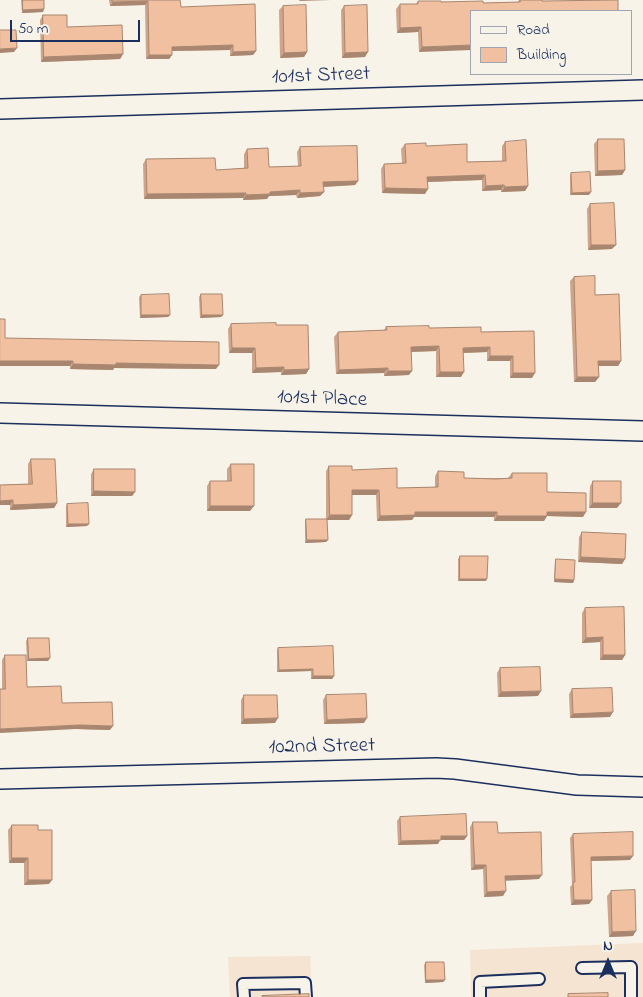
<!DOCTYPE html>
<style>
body{margin:0}
#map{position:relative;width:643px;height:997px;overflow:hidden;background:#f7f3e8;font-family:"Indie Flower",sans-serif}
canvas{display:block}
.legend{position:absolute;left:470px;top:10px;width:162px;height:65px;box-sizing:border-box;background:#f7f3e8;border:1px solid #9fa5b1;margin:0;padding:6px 9px;list-style:none;font-size:15px;color:#1b2f5e}
.legend li{display:flex;align-items:center;gap:10px;height:25px}
.legend b{width:25px;border:1px solid #9fa5b1}
.north{position:absolute;left:583px;top:937px;width:50px;height:50px;-webkit-text-stroke:4px #f7f3e8;paint-order:stroke;rotate:0deg;font-size:14px;font-weight:700;line-height:20px;text-align:center;color:#1b2f5e}
.north::after{content:'';display:block;margin:auto;width:18px;height:22px;background:#1b2f5e;clip-path:polygon(50% 0,100% 100%,50% 72%,0 100%)}
.scale{position:absolute;left:10px;top:20px;width:130px;height:22px;box-sizing:border-box;border:2px solid #1b2f5e;border-top:0;padding-left:6px;font-size:15px;line-height:18px;white-space:nowrap;color:#1b2f5e;-webkit-text-stroke:4px #f7f3e8;paint-order:stroke}
</style>
<div id="map">
<canvas width="643" height="997"></canvas>
<ul class="legend">
<li><b style="height:6px;background:#f7f3e8"></b>Road</li>
<li><b style="height:14px;background:#f0c0a0"></b>Building</li>
</ul>
<div class="north">N</div>
<div class="scale">50 m</div>
</div>
<script>
const ctx = document.querySelector('canvas').getContext('2d');
ctx.lineJoin = 'round';
function fillPath(path, color) { ctx.fillStyle = color; ctx.fill(path, 'evenodd'); }
function strokePath(path, color, width, dash) { ctx.strokeStyle = color; ctx.lineWidth = width; ctx.lineCap = dash ? 'butt' : 'round'; ctx.setLineDash(dash || []); ctx.stroke(path); }
function drawText(font, color, halo, rows, align = 'center') {
  ctx.font = font + ' "Indie Flower",sans-serif'; ctx.lineWidth = 4; ctx.setLineDash([]); ctx.textBaseline = 'middle'; ctx.strokeStyle = halo; ctx.fillStyle = color; for (const [text, x, y, turn = 0] of rows) {
    ctx.save(); ctx.translate(x, y); ctx.rotate((+turn || 0) * Math.PI / 180); ctx.textAlign = isNaN(turn) ? turn : align; if (halo) ctx.strokeText(text, 0, 0); ctx.fillText(text, 0, 0); ctx.restore();
  }
}
const built = new Path2D(`
 M643,943V997H471L470,950Z
 M310,956L312,997H230L228,957Z`);
const service = new Path2D(`
 M582,968L631,967V997
 M244,997L243,984L305,983L306,997
 M480,997V982L539,979`);
const minor = new Path2D(`
 M0,109L643,90
 M0,413L643,431
 M0,779L436,768L455,769L577,785L643,787`);
const wall = new Path2D(`
 M21,0H44V9L43,12L22,13Z
 M109,0H180L181,7L256,51L253,55L230,56V50L172,51V55L169,59H146L145,5L110,6Z
 M519,0H542L472,11L419,52L418,32L397,33L396,9L400,4H416L418,1L483,3L518,2Z
 M283,6L307,52L304,57L280,58L279,10Z
 M344,6L365,57L342,58L341,10Z
 M43,15L67,27L123,54L120,59L41,62L40,20Z
 M598,139L625,170L622,175L595,176L594,144Z
 M505,142L528,186L525,191L501,192V190L482,191V180L428,182L425,194L382,193L381,169L384,164L402,163L401,149L405,144L426,146L467,162L502,161V146Z
 M300,147L358,181L355,185L324,187V192L320,196L297,198L296,195L269,196L267,199L243,200V198L144,199L143,164L146,159L216,170L244,168V154L247,149L269,167L298,166L297,152Z
 M571,173L589,195H570V175Z
 M590,204L612,249L588,250L587,209Z
 M574,277L595,295L621,361L618,366H598L599,377L595,382H574L570,281Z
 M201,294L223,315L221,317L200,318L199,297Z
 M141,295L170,315L168,317L140,318L139,297Z
 M231,324L276,325L309,369L306,374L281,375V372L252,373V353H229L228,329Z
 M386,327L429,328L481,332L534,331L532,378H510V361H487V352L463,353L461,377H436V351L411,352L409,375L384,376V373L336,374L334,337L338,332L384,330Z
 M5,338L216,369L114,368L113,370L70,369V366Z
 M31,459L57,503L54,508L10,510V505H0V485L28,484V464Z
 M231,464L250,511H207V486L210,481H227V469Z
 M329,466L352,470L397,488L435,487V476L438,471L464,478H508L512,473L547,492L583,517L547,516L544,521H494V517H414L412,520L377,521L376,495H352V515L349,520H327L326,542L305,543V522L306,519H326V471Z
 M94,469L135,492L132,496H91V474Z
 M593,481L617,508H589L590,486Z
 M67,504L87,526L66,527V506Z
 M582,532L625,559L622,564L578,562L579,537Z
 M460,556L486,581H458V559Z
 M556,559L574,580L573,583L554,582L555,562Z
 M585,608L625,655L622,660H600V642L582,643V613Z
 M28,638L50,658L48,661H27L26,641Z
 M278,648L334,676L332,679H311V671L277,672V650Z
 M5,655L27,687L62,703L110,730L76,729L2,689V660Z
 M500,668L538,696L498,697L497,673Z
 M572,689L610,717L570,718L569,694Z
 M244,695L275,723L241,724V700Z
 M326,695L364,723L324,724L323,700Z
 M400,817L467,836L464,840H440L438,844L398,845L397,821Z
 M473,822L498,833L539,879L505,880L503,896L484,897L483,869L471,870L470,827Z
 M12,825L38,830L49,884L24,885V863H9L8,830Z
 M573,834L630,860L591,861L592,900L589,904L571,905L570,887L572,885L570,838Z
 M611,891L633,936L609,937L607,896Z
 M426,962L445,980L443,982L425,983L424,965Z`);
const shadedWall = new Path2D(`
 M300,0H331L299,1Z
 M148,1L145,5L110,6L113,2Z
 M44,9L43,12L22,13L23,10Z
 M421,27L418,32L397,33L400,28Z
 M233,45L230,50L169,51L172,47Z
 M472,45V50L419,52L422,47Z
 M17,48L14,52L0,53V49Z
 M256,51L253,55L230,56L233,52Z
 M307,52L304,57L280,58L284,53Z
 M368,52L365,57L342,58L345,53Z
 M123,54L120,59L41,62L44,57Z
 M149,55H172L169,59H146Z
 M625,170L622,175L595,176L598,171Z
 M485,175L482,180L424,182L427,177Z
 M358,181L355,185L320,187L323,182Z
 M504,185L501,190L482,191L486,186Z
 M528,186L525,191L501,192L505,187Z
 M385,188L428,189L425,194L382,193Z
 M300,190L296,195L269,196L267,199L243,200L246,195L270,192Z
 M324,192L320,196L297,198L300,193Z
 M591,192L589,195H570L572,193Z
 M246,193L243,198L144,199L147,194Z
 M591,245H616L612,249L588,250Z
 M141,315H170L168,317L140,318Z
 M202,315H223L221,317L200,318Z
 M439,346L436,351L408,352L411,347Z
 M490,347L487,352L460,353L463,348Z
 M232,348H255L252,353H229Z
 M490,356H513L510,361H487Z
 M0,361H73L70,366H0Z
 M598,361H621L618,366H595Z
 M116,363L219,365L216,369L114,368L113,370L70,369L73,364Z
 M284,367L281,372L252,373L256,368Z
 M388,368L384,373L336,374L339,370Z
 M309,369L306,374L281,375L284,370Z
 M388,371H412L409,375L384,376Z
 M440,372H464L461,377H436Z
 M513,373H535L532,378H510Z
 M577,377H599L595,382H574Z
 M352,490H379L376,495H348Z
 M94,491L135,492L132,496H91Z
 M13,500L10,505H0V501Z
 M57,503L54,508L10,510L13,505Z
 M593,503H621L617,508H589Z
 M210,506H254L250,511H207Z
 M415,512H497L494,517H414L412,520L377,521L380,516Z
 M547,512H586L583,517L547,516L544,521H494L497,516Z
 M330,515H352L349,520H326Z
 M68,524H89L87,526L66,527Z
 M307,540H328L326,542L305,543Z
 M581,557L625,559L622,564L578,562Z
 M460,579H487L486,581H458Z
 M555,579L574,580L573,583L554,582Z
 M603,637L600,642L582,643L586,638Z
 M603,655H625L622,660H600Z
 M50,658L48,661H27L29,659Z
 M313,669L311,671L277,672L279,670Z
 M313,676H334L332,679H311Z
 M541,691L538,696L498,697L501,692Z
 M613,712L610,717L570,718L573,714Z
 M278,718L275,723L241,724L244,719Z
 M367,718L364,723L324,724L327,720Z
 M79,725L113,726L110,730L76,729L0,733V729Z
 M441,836H467L464,840H440L438,844L398,845L401,841Z
 M633,856L630,860L588,861L591,857Z
 M12,858H28L24,863H9Z
 M475,865H486L483,869L471,870Z
 M542,875L539,879L502,881L505,876Z
 M28,880H52L49,884L24,885Z
 M506,891L503,896L484,897L487,892Z
 M574,900H592L589,904L571,905Z
 M636,931L633,936L609,937L612,932Z
 M426,980H445L443,982L425,983Z`);
const building = new Path2D(`
 M23,0H44V9L23,10Z
 M112,0H180L181,7L255,4L256,51L233,52V45L172,47V55H149L148,1L113,2Z
 M520,0H542V1L618,0V11H472V45L422,47L421,27L400,28V4H418V1H441V2L483,1V3L520,2Z
 M306,5L307,52L284,53L283,6Z
 M367,5L368,52L345,53L344,6Z
 M43,15H67V27L122,25L123,54L44,57Z
 M0,30H16L17,48L0,49Z
 M598,139H624L625,170L598,171Z
 M526,140L528,186L505,187L504,185L486,186L485,175L427,177L428,189L385,188L384,164L406,163L405,144L426,143V146L467,144V162L506,161L505,142Z
 M357,146L358,181L323,182L324,192L300,193V190L270,192V194L246,195V193L147,194L146,159L215,158L216,170L248,168L247,149L268,148L269,167L301,166L300,147Z
 M590,172L591,192L572,193L571,173Z
 M614,203L616,245H591L590,204Z
 M595,276V295L619,294L621,361H598L599,377H577L574,277Z
 M169,294L170,315H141V295Z
 M201,294H222L223,315H202Z
 M0,319H5V338L219,342V365L116,363V365L73,364V361H0Z
 M276,323V325H308L309,369L284,370V367L256,368L255,348H232L231,324Z
 M429,326V328L481,327V332L534,331L535,373H513V356H490V347L463,348L464,372H440L439,346L411,347L412,371H388V368L339,370L338,332L387,330L386,327Z
 M31,459H55L57,503L13,505V500L0,501V485L32,484Z
 M231,464H254V506H210V481H231Z
 M329,466H352V470L397,468V488L438,487V471L464,472V478L497,479L512,478V473H547V492L586,493V512H547V516H497V512H415V515L380,516L379,490H352V515H330Z
 M94,469H135V492L94,491Z
 M593,481H621V503H593Z
 M88,503L89,524H68L67,504Z
 M306,519H327L328,540H307Z
 M582,532L626,534L625,559L581,557Z
 M460,556H488L487,579H460Z
 M556,559L575,560L574,580L555,579Z
 M624,607L625,655H603V637L586,638L585,608Z
 M28,638H49L50,658L29,659Z
 M333,646L334,676H313V669L279,670L278,648Z
 M5,655H26L27,687L61,686L62,703L112,702L113,726L79,725L0,729V689H5Z
 M540,667L541,691L501,692L500,668Z
 M612,688L613,712L573,714L572,689Z
 M366,694L367,718L327,720L326,695Z
 M244,695H277L278,718L244,719Z
 M466,814L467,836H441V840L401,841L400,817Z
 M473,822H497L498,833L541,832L542,875L505,876L506,891L487,892L486,865H475Z
 M12,825H38V830H52V880H28V858H12Z
 M633,832V856L591,857L592,900H574L573,882H575L573,834Z
 M635,890L636,931L612,932L611,891Z
 M426,962H444L445,980H426Z
 M608,993V997H568V994Z
 M309,994V997H262V996Z`);
const streetNames = [
 ["101st Street",321,77,-2],
 ["101st Place",322,400,2],
 ["102nd Street",322,748,-1]
];
fillPath(built, '#f5e4d2');
strokePath(service, '#1b2f5e', 14);
strokePath(minor, '#1b2f5e', 22);
strokePath(service, '#f7f3e8', 10);
strokePath(minor, '#f7f3e8', 19);
fillPath(wall, '#cea58a');
fillPath(shadedWall, '#a88670');
fillPath(building, '#f0c0a0');
strokePath(building, '#a88670', 1);
drawText('21px', '#1b2f5e', '#f7f3e8', streetNames);
</script>
